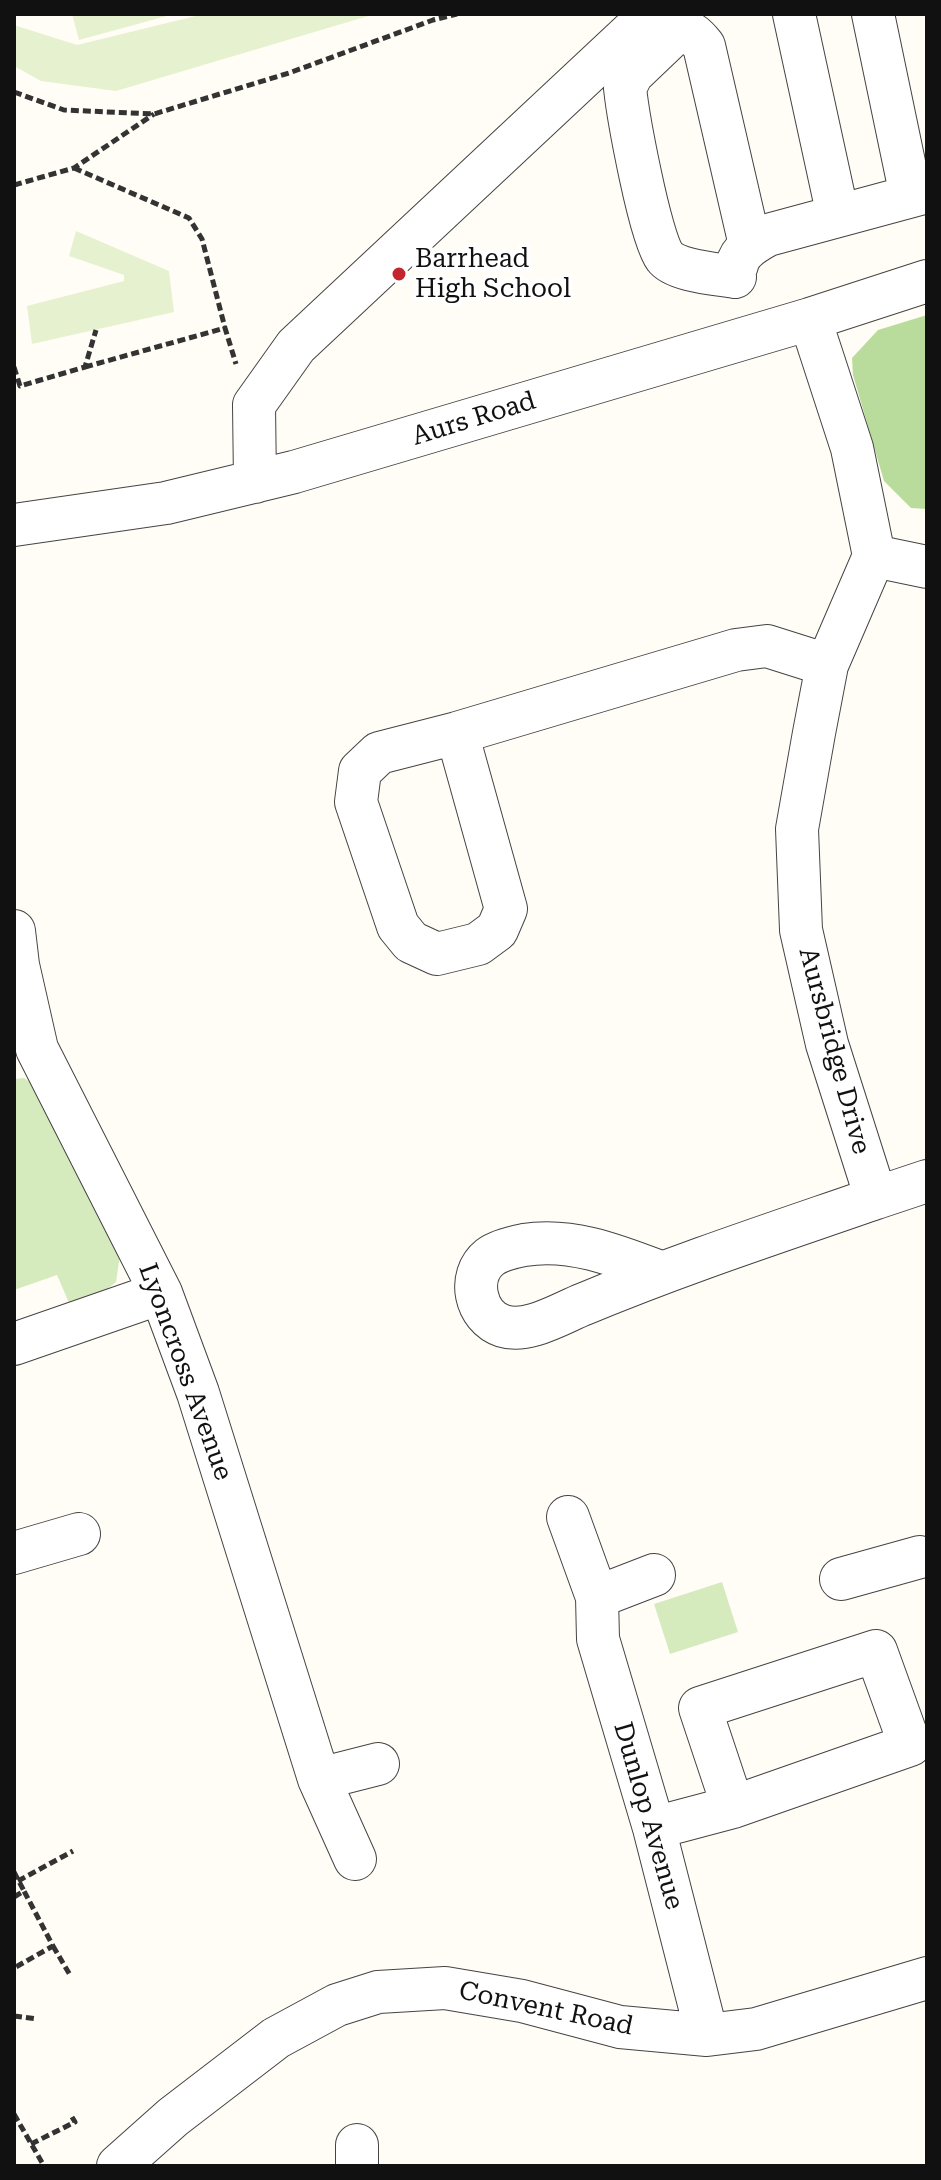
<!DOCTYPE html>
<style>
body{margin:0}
#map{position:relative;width:941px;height:2180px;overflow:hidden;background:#fffdf5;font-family:"Roboto Serif",serif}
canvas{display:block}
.frame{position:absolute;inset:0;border:16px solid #111;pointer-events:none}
</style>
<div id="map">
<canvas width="941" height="2180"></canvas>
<div class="frame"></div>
</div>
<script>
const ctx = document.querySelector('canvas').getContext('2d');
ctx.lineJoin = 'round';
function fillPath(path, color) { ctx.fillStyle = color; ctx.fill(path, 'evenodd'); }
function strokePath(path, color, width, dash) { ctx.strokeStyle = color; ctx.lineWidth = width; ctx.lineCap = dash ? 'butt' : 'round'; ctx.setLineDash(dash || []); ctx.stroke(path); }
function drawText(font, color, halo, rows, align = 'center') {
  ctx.font = font + ' "Roboto Serif",serif'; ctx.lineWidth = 8; ctx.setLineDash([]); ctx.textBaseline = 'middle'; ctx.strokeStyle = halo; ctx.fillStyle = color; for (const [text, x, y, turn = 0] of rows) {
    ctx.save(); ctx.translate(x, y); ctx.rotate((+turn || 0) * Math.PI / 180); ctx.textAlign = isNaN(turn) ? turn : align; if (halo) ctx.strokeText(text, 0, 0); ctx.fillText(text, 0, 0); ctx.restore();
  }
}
const green = new Path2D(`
 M24,1078L36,1086L120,1255L116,1282L105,1291L70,1305L57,1275L14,1290V1079Z
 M722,1582L738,1632L670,1654L654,1604Z`);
const forest = new Path2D(`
 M927,315V509L911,508L884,481L853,375L852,358L878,330Z`);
const pitch = new Path2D(`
 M72,14H174L79,40Z
 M204,14H375L116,91L41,81L14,66V25L77,45Z
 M76,231L169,271L174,312L32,344L27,306L124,281V275L69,256Z`);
const path = new Path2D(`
 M14,92L64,110L154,114L289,73L433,20L457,14
 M74,168L189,218L202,239L225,328
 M14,185L74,168L154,114
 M14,367L20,386L85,367L96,330
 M85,367L225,328L236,364
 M14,1872L24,1891
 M18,1881L73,1851
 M14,1897L24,1891L53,1946L14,1968
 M53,1946L70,1975
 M14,2016L37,2019
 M14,2114L44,2166
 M31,2144L75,2122L72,2117`);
const minor = new Path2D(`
 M794,14L838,216
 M873,14L911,196
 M737,265C740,250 755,242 768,235L927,192
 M735,277C718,274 675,271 665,257C650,238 628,116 625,88L632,74L676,32C690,29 696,36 704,46L750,245
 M255,482L254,405L296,346L638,26L648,14
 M14,525L166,503L294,472L810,319L927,281
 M874,556L927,567
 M457,733L506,909L497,930L478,944L437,954L411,942L398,926L356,802L360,771L379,753L457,733L736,650L767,646L827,665
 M14,931L18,965L37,1049L161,1293L198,1393L319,1779L355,1859
 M876,1198L927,1181
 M660,1272C618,1256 571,1237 524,1245C514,1247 498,1251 490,1257C466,1276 475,1317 503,1326C528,1334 561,1313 584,1304C680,1264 778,1232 876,1198L827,1044L801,930L797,829L814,733L827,665L874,556L852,448L810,319
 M14,1344L161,1293
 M568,1517L597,1597L598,1639L654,1828L707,2035
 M14,1553L79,1534
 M841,1579L920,1557
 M597,1597L654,1575
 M319,1779L378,1764
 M654,1828L733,1807L910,1745L876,1651L700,1708L733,1807
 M357,2145V2166
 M118,2166L173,2117L276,2038L337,2005L378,1992L445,1988L522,2001L620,2027L707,2035L756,2029L927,1978`);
const markers = [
 [399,274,8,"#c4262e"]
];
const poiNames = [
 ["Barrhead",415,259],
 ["High School",415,289]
];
const streetNames = [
 ["Aurs Road",474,419,-17],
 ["Aursbridge Drive",834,1051,75],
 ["Lyoncross Avenue",185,1372,70],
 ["Dunlop Avenue",648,1816,74],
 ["Convent Road",546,2009,12]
];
fillPath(green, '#d5ebbd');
fillPath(forest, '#b9dc9c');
fillPath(pitch, '#e6f2cf');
strokePath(minor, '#444', 44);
strokePath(path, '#333', 5, [8, 4]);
strokePath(minor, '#fff', 42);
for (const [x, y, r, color] of markers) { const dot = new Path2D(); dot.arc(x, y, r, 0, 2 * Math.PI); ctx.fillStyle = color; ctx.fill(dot); strokePath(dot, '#fff', 3); }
drawText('26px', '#111', '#fff', poiNames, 'left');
drawText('26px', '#111', '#fff', streetNames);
</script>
